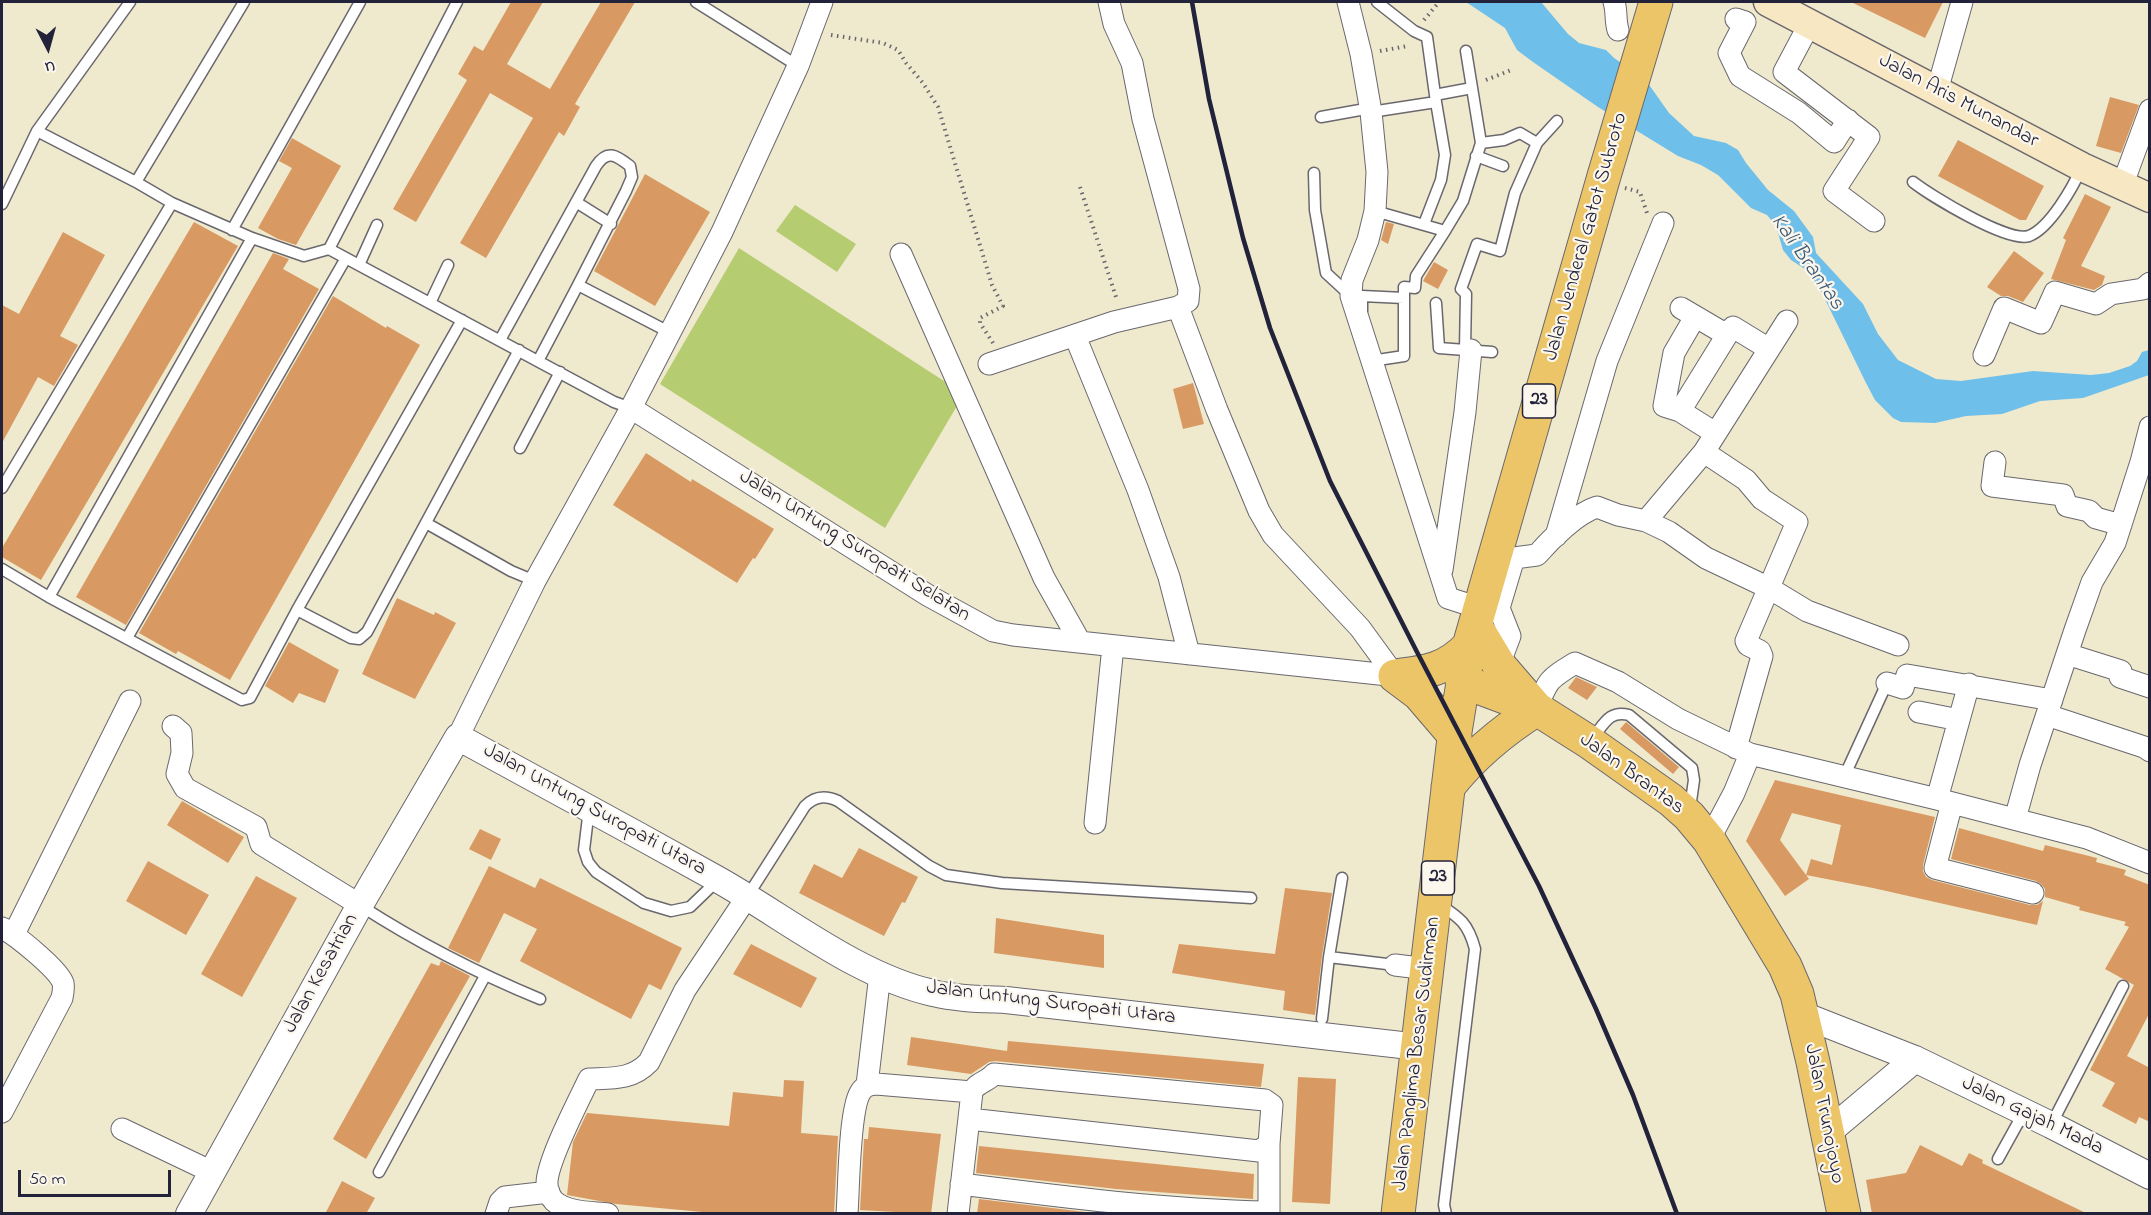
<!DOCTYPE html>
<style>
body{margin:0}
#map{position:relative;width:2151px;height:1215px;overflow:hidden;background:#efe9ce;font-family:"Indie Flower",sans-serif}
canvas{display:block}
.frame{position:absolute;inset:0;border:3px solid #22223b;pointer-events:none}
.north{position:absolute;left:18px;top:18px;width:60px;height:60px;-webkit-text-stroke:4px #fbf7ec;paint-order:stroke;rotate:174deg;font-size:16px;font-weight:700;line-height:24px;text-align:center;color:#22223b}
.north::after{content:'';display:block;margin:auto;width:21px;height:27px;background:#22223b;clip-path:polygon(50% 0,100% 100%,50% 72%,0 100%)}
.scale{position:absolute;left:18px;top:1170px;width:153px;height:27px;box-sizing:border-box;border:3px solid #22223b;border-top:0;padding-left:8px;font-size:18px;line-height:21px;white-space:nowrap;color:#22223b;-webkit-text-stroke:4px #fbf7ec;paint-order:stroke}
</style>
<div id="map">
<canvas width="2151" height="1215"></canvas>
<div class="frame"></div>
<div class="north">U</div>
<div class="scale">50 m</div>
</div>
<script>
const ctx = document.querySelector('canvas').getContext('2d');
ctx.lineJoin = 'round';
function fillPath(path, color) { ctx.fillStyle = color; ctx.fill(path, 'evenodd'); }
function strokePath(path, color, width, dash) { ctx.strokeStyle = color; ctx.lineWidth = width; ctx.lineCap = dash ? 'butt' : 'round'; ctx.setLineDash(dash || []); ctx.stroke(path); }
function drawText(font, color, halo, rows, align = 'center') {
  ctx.font = font + ' "Indie Flower",sans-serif'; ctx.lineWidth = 4.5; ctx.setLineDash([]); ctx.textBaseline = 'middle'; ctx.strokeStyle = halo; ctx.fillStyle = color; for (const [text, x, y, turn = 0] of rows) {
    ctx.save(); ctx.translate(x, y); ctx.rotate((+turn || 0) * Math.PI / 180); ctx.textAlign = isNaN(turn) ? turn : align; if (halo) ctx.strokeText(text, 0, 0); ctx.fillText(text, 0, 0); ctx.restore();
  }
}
const green = new Path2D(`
 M795,205L856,244L837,272L776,231Z
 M739,248L964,394L885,528L660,384Z`);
const water = new Path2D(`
 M1466,2H1541L1568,34L1579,43L1606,50L1614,58L1645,79L1669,113L1694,136L1726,143L1738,150L1746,163L1768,190L1794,211L1813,237L1816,253L1863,304L1878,334L1898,360L1936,379L1961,381L2033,371L2091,375L2109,373L2130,366L2137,361L2142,352L2149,350V375L2083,398L2040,401L2002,414L1966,416L1935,423L1901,422L1893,418L1875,400L1865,381L1821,291L1808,271L1791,260L1783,250L1776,226L1767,215L1751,208L1718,175L1701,165L1678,156L1598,107L1533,62L1517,50L1505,28Z`);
const building = new Path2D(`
 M511,2H543L507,64L550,89L601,2H635L575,104L580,107L564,136L559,132L486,258L460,243L533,118L490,93L416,222L393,209L467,80L458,74L474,46L483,51Z
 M1851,2H1943L1925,38Z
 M2110,97L2139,105L2121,153L2096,146Z
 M292,138L341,166L296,245L278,239L258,228L292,168L279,161Z
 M1958,140L2044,186L2026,220H2020L1938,176Z
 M645,174L710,212L655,306L594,271Z
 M2085,194L2111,207L2081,266L2105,276L2102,285L2094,290L2051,279L2066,240L2063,238Z
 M194,222L238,246L41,580L2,557V548Z
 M1386,222L1394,224L1388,244L1381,240Z
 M63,232L105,255L60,336L78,345L54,386L38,377L2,443V305L19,314Z
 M2014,251L2044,273L2023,302L2008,296H2001L1987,287Z
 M273,253L289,259L283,269L319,289L126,625L76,597Z
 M1434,262L1448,270L1438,289L1423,281Z
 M333,296L386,328L387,326L420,345L230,680L178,651L176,654L139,633Z
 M1193,383L1204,424L1183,429L1173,389Z
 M646,453L691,482L692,479L774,529L755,559L753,558L737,583L613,505Z
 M397,598L434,615L435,612L456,623L415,699L362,674Z
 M289,642L339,670L325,703L299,693L293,703L265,686Z
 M1576,677L1597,687L1587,700L1568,688Z
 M1626,722L1679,767L1673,774L1620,729Z
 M1775,780L1935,817L1923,865V871L1926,877L1932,880L2030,905H2037L2043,901L2037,925L1873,888L1806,875L1811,859L1832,865L1841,825L1792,813L1780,840L1809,879L1785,896L1746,841Z
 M182,801L244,837L228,863L167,825Z
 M1959,828L2043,851L2045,845L2097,858L2096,862L2126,870L2124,875L2150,885V1012L2127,1056L2150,1068V1122L2139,1117L2136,1124L2102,1106L2115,1083L2090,1070L2134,985L2105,969L2129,927L2124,925L2126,922L2079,910L2080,907L2045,897V889L2041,884L2036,881L1951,859Z
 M480,829L501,839L491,860L469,849Z
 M859,848L918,877L905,903L902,902L884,936L799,893L814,864L842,878Z
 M148,861L209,895L186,935L126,901Z
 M489,866L535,888L540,878L682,948L661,990L649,984L631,1019L520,961L537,929L504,913L479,963L448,948Z
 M256,876L297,898L242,997L201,974Z
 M1285,888L1332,893L1322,956L1315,1015L1283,1010L1285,991L1172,973L1179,944L1275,954Z
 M996,918L1104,935V968L994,953Z
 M751,944L817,978L801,1008L733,974Z
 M441,961L470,976L366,1159L333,1139L431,963L439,966Z
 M911,1037L1007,1051L1008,1041L1264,1064L1261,1087L995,1061L989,1062L971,1074L907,1065Z
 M1298,1077L1336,1079L1330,1204L1292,1202Z
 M784,1080L804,1081L801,1133L838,1136L834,1214H724L616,1204L567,1195L573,1142L587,1113L729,1126L733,1092L783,1097Z
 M869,1127L941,1134L931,1214L860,1210L864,1139H868Z
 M1920,1145L1962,1166L1969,1153L1983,1160L1982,1163L2088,1214H1872L1866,1180L1906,1173Z
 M979,1146L1254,1174L1253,1199L1116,1189L976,1173Z
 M342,1181L375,1198L366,1214H325Z
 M979,1199L1036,1206L1101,1214H977Z`);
const path = new Path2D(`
 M1424,20L1439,2
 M831,35L883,43L898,50L906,63L923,83L938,107L992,285L1003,306L980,318V323L993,343
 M1380,51L1408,46
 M1486,80L1511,70
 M1080,187L1117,300
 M1625,188L1640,192L1647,213`);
const service = new Path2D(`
 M696,2L798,66
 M1440,94L1472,88
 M1371,112L1436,102L1427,37L1414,31L1377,2
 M1321,117L1371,108
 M37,131L136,182L172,203L252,238L304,256L329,249L614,402L631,408
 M1481,143L1504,140L1520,133L1537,143
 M1476,156L1503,166
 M1314,173L1315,210L1326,273L1351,296
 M136,182L244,2
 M1913,182C1931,196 2008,243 2029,236C2050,228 2073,187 2082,167
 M576,202L611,224
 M2,204L37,131L130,2
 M1375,211L1445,231L1463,201L1481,143L1466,51
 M1424,224L1441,180L1445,155L1436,102
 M232,230L360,2
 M329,249L457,2
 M359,265L377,225
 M430,303L448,265
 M1436,303L1439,348L1492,352
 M1362,311V296L1404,298V287L1415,288L1416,276L1445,231
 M500,340L596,166C607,149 616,155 630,166L632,177L626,191L578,285L669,332
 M1465,350L1466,294L1461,289L1477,244L1500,251L1515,193L1537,143L1557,121
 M538,361L578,285
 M1371,361L1404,356V298
 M520,448L560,372
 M2,488L172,203
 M426,523L511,571L535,581
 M2,569L49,597L242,700L250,698L297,610L462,320
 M49,597L252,238
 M297,610L351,638L359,639L367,632L519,350
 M127,638L346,258
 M1591,740C1604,725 1608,710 1629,715L1692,768L1694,780L1690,808
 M1844,777L1887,683
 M589,809L584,850L588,862L596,872L644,903L671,911L690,907L718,880
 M747,897L805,806C815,796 825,795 838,801L929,866L946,875L1002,883L1251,898
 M1439,904C1460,918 1468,923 1475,949L1444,1205L1446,1214
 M361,906C417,942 477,973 540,999
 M1329,957L1395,965
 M1322,1019L1329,957L1342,878
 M2051,1125L2123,986
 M1998,1159L2024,1112
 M379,1172L485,976`);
const minor = new Path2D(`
 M1109,2L1114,24L1132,63L1143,119L1189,289L1188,301L1178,307L1217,410L1259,511L1273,535L1360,628L1395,676
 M1348,2L1361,54L1371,112L1377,172L1375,211L1368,240L1352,280L1351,296L1448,598L1479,608
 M1614,2C1617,11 1615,20 1618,30
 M1736,19L1745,22L1729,53L1740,76L1799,113L1834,142L1848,120
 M1810,23L1784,72L1869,137L1834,191L1874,221
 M1937,91L1962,2
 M2122,186L2150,110
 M901,254L1044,578L1080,642
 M1681,308L1727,335
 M1075,336L1138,490L1169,577L1189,654
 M1984,355L2004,308L2041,323L2055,292L2096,304L2111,294L2143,289L2150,283
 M989,364L1114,322L1178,307
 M631,408L929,596L993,631L1013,635L1407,677
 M1680,411L1664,406L1674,353L1695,317
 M1715,433L1680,411L1727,335L1733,327L1769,349
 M1704,452L1746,480L1762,499L1797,522L1746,641L1748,645L1760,651L1762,656L1736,748
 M1995,462L1992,486L2063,495L2067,506L2089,511L2096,518L2121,525
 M1646,521L1704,452L1787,321
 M1556,536L1607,361L1663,223
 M1442,570L1465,412L1471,350
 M2067,654L2121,671L2120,677L2150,687
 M1499,665L1510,636L1499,608L1514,558L1537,555C1551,539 1577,513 1597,507L1618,515L1646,521L1669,532L1706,558L1769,588L1807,611L1898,645
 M1887,683L1903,688L1907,675L2052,700
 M1537,709C1547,680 1549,679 1575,663L1618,682L1678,719L1750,754L1937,799L2087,838L2150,863
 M1919,712L1959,720
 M2047,715L2144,747L2150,751
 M173,726L181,733L182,753L177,774L185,788L256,827L261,844L360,905
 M458,737L535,581L631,408L722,232L798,66L822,2
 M1937,799L1969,684
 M1952,803L1935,868L2033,893
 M2015,819L2030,765L2075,630L2092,582L2115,543L2141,462L2150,427
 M1095,823L1113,646
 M1709,840L1734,793L1750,754
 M14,934L130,701
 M1395,965L1428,969
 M867,1085L880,974
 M2,1112L62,998C63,993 64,987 63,983C58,969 16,935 2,928
 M122,1129L212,1172
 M1269,1144V1214
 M961,1184C1063,1197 1166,1210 1269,1212
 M496,1214L500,1202L505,1197L549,1192
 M608,1214C592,1212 567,1213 554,1201C550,1197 547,1189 547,1184C546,1163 579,1100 589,1079C612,1078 632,1080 649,1062L685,990L747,897
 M847,1214C849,1188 849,1112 860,1093C864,1086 868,1085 876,1084L972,1092
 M958,1214L972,1092C976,1083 987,1082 994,1074L1265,1100L1272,1105L1269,1144L1259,1151L969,1119`);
const tertiary = new Path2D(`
 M1803,1015L1915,1059L2051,1125L2150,1176
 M1826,1134L1915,1059
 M189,1214L360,905L458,737C544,784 631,831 717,879C785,917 857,976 933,993C957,999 982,999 1006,1000L1419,1047`);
const secondary = new Path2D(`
 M1768,2L2082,167L2150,198`);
const primary = new Path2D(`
 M1462,681L1537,709L1589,742L1671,800L1689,816L1709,840L1785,966L1797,994L1813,1062L1844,1214`);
const trunk = new Path2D(`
 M1395,676L1419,694L1455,736
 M1395,676C1427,672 1446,670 1469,646
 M1448,787C1473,755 1502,731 1537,709L1499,665L1475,625
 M1398,1214L1454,738L1469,646L1604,176L1656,2`);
const rail = new Path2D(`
 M1192,2L1209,99L1243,238L1270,328L1330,481L1417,652L1539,886L1596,1009L1633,1095L1677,1214`);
const shields = [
 [1539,401,33],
 [1438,878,33]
];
const shieldNames = [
 ["23",1539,401],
 ["23",1438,878]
];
const streetNames = [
 ["Jalan Aris Munandar",1958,102,28],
 ["Jalan Jenderal Gatot Subroto",1587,237,-74],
 ["Jalan Untung Suropati Selatan",854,547,32],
 ["Jalan Brantas",1631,775,36],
 ["Jalan Untung Suropati Utara",594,811,29],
 ["Jalan Kesatrian",322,974,-61],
 ["Jalan Untung Suropati Utara",1051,1004,7],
 ["Jalan Panglima Besar Sudirman",1418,1054,-83],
 ["Jalan Trunojoyo",1823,1114,79],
 ["Jalan Gajah Mada",2032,1117,26]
];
const waterNames = [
 ["Kali Brantas",1806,263,55]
];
fillPath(green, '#b6cc71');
fillPath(water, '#6ebfe9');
fillPath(building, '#d89a62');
strokePath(service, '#6a686e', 13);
strokePath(minor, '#6a686e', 23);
strokePath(tertiary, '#6a686e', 28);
strokePath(secondary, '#6a686e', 31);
strokePath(primary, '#6a686e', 35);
strokePath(trunk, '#6a686e', 35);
strokePath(path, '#6a686e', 4, [1.5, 4.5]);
strokePath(service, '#fff', 10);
strokePath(minor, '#fff', 21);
strokePath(tertiary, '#fff', 26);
strokePath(secondary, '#f7e8c3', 28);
strokePath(primary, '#ecc569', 33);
strokePath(trunk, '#ecc569', 33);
strokePath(rail, '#22223b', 4.5);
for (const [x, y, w] of shields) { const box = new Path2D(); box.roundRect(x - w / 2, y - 17, w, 34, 4.5); ctx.fillStyle = '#fbf7ec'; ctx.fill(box); strokePath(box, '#22223b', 1.5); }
drawText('bold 20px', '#22223b', null, shieldNames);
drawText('21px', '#22223b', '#fbf7ec', streetNames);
drawText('italic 22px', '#3d5978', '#fbf7ec', waterNames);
</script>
